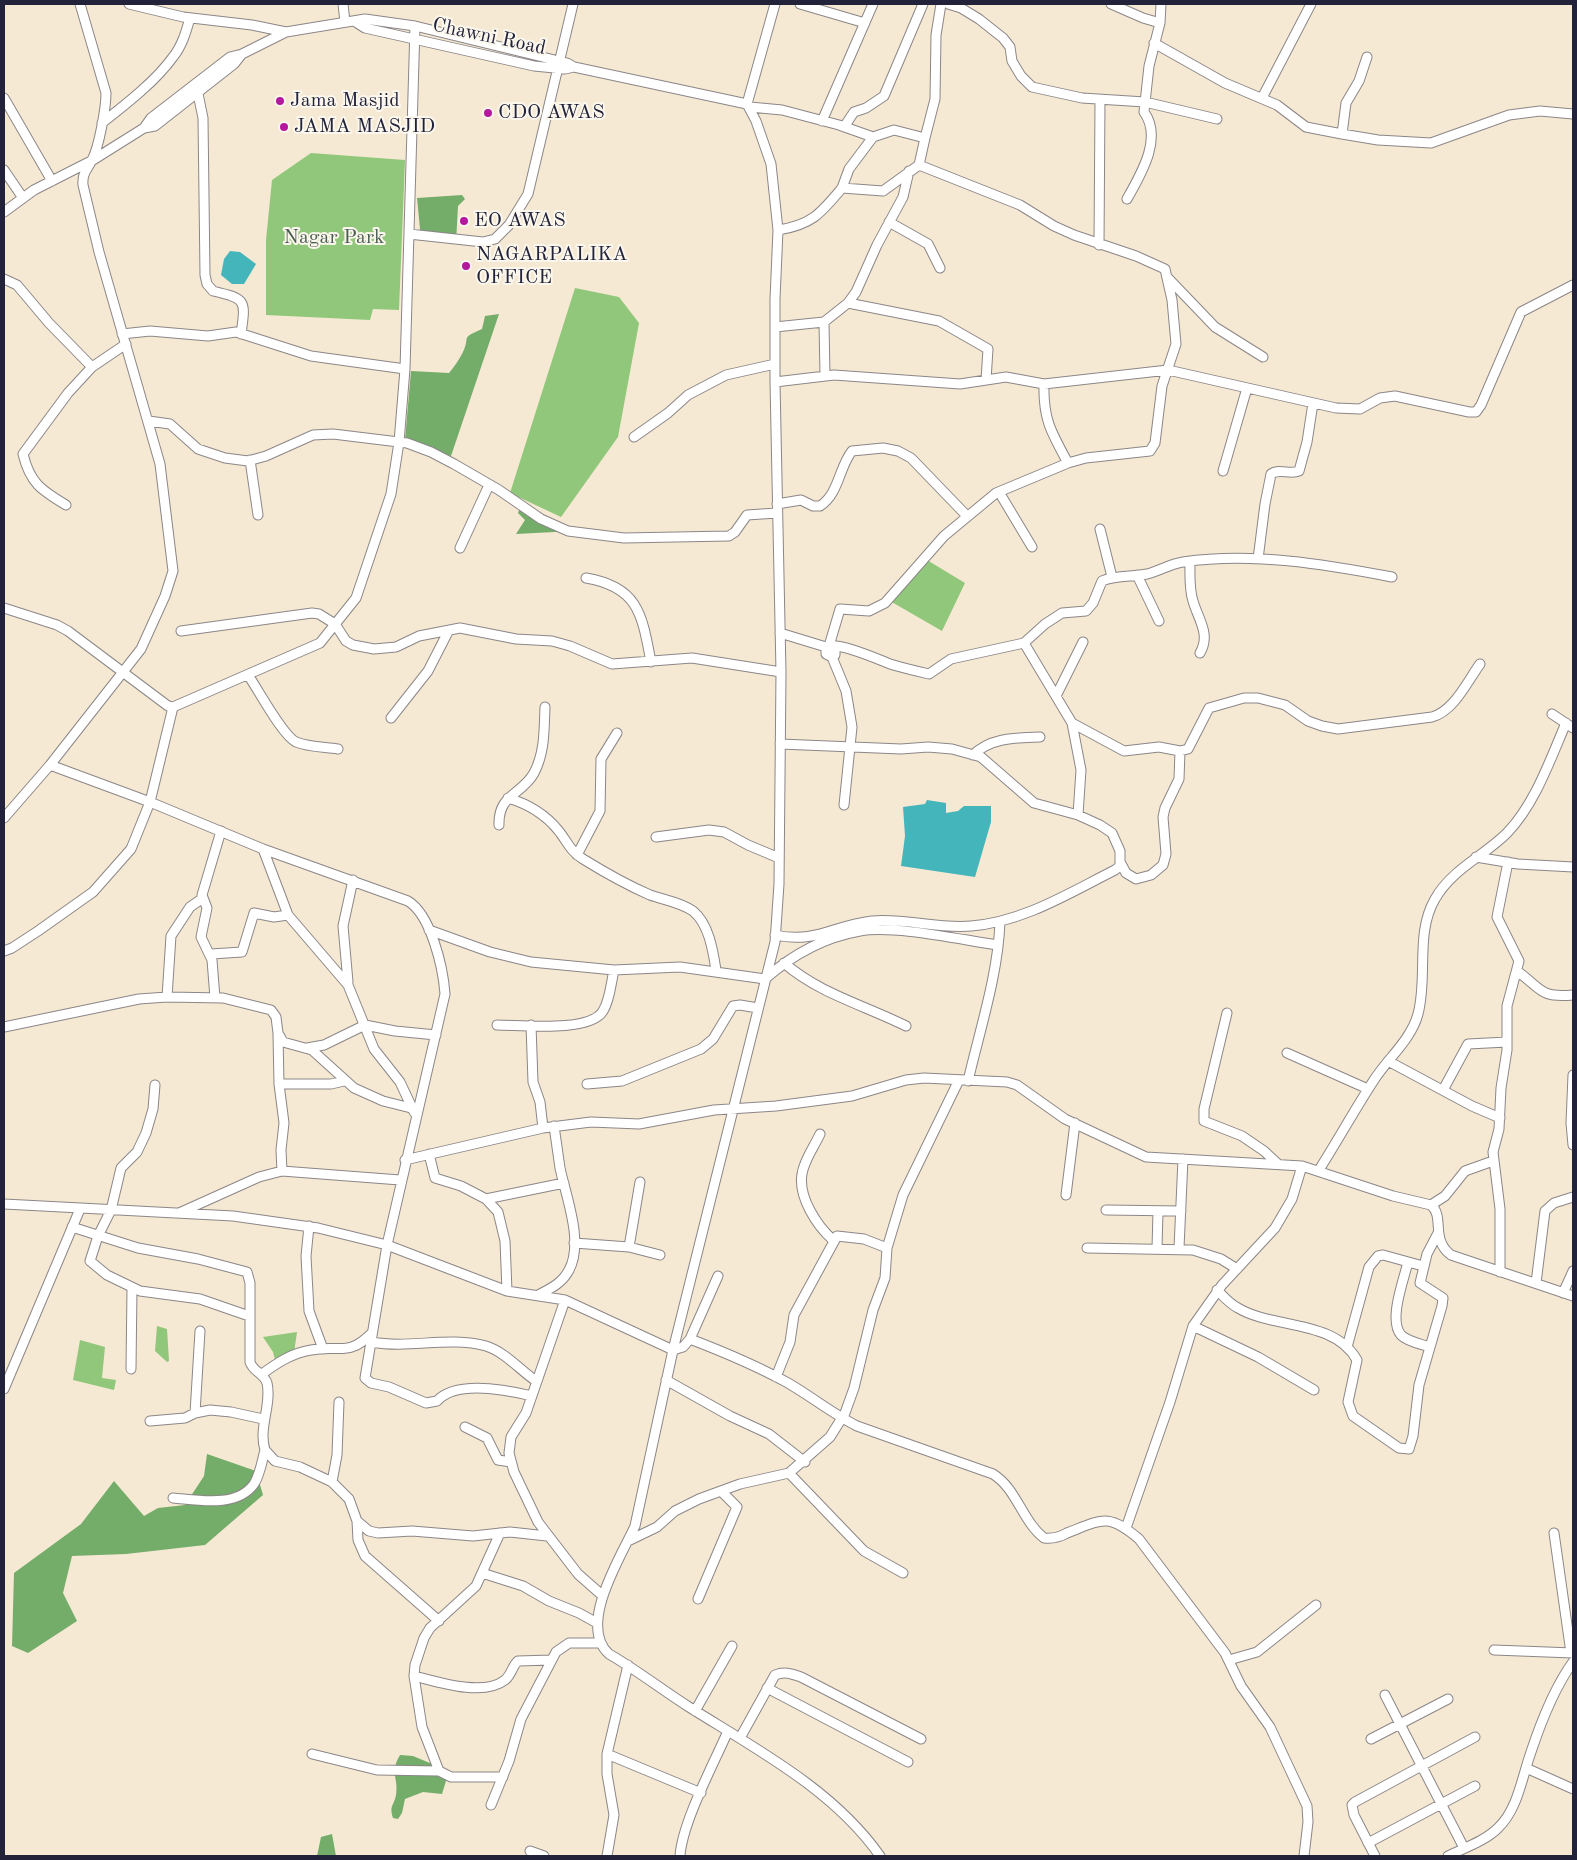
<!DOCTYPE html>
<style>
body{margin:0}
#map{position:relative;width:1577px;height:1860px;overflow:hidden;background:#f5e9d3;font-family:"Old Standard TT",serif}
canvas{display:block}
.frame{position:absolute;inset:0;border:5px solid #22223b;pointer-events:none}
</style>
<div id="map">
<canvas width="1577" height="1860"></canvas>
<div class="frame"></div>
</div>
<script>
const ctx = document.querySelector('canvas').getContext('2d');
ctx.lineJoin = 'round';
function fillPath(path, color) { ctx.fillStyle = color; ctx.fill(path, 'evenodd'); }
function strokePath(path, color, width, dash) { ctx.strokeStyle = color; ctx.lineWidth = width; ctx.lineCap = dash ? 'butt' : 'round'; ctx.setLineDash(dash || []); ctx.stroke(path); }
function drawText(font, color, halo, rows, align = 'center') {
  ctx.font = font + ' "Old Standard TT",serif'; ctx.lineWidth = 4; ctx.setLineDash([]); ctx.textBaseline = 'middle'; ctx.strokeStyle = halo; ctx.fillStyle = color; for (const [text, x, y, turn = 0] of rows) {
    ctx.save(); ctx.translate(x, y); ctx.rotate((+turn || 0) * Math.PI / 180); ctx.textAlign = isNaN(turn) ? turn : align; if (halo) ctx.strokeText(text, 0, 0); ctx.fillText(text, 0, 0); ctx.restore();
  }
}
const green = new Path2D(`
 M311,153L405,160L399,310L373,309L370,320L266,315V240L272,180Z
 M575,288L619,297L639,323L618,437L561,517L510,493Z
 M927,560L965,583L942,631L890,601Z
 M157,1326L167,1329L169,1361L167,1362L155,1351Z
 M297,1332L294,1353L275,1360L273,1352L263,1337Z
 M80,1340L105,1347L102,1378L116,1380L114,1390L73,1380Z`);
const forest = new Path2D(`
 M462,195L465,199L458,206L456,243L421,239L417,198Z
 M499,314L451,456L405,440L411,371L449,373C454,367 459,360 463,352C471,336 459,339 482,329L485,316Z
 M522,502L573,531L516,534L525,520L518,513Z
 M207,1454L256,1471L263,1495L205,1545L126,1554L72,1556L63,1593L77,1621L28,1653L12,1646L14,1573L81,1524L114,1481L144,1516L158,1508L185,1505L204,1476Z
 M400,1755L413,1756L449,1771L442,1794L423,1792L405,1799L402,1813L398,1819L393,1818C389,1805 394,1806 396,1795C399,1778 389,1773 400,1755Z
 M332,1834L336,1856H317L321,1837Z`);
const water = new Path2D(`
 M230,251L240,252L256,264L244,284H232L221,275L224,259Z
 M927,800L946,803V813L958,811L964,806H991V822L975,877L901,866L905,836L903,807L925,804Z`);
const minor = new Path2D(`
 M129,4L183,17L252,25L286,32
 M343,4L345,22
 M800,4L865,23
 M948,4L961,8L979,19L1003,38L1010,47L1012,61L1021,76L1032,87L1082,98L1145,102L1217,119
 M1111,4L1143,18L1160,23
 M354,21L365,28L534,66L565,69L574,67
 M1154,43L1225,83L1277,105L1306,127L1342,134L1378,140L1431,143L1509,115L1540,111L1573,114
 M197,89L203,118L205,275L207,284L213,291C246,299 246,299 241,334
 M4,98L52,181
 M1262,98L1311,4
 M747,104L775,4
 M750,107L782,110L839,125L873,137L894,130L925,138L935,99L936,35L941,4
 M822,121L873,4
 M102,123C125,105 156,81 173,57C182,46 186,32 190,18
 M844,127L854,112L866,108L884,96L923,4
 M144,128L151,118L230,57L242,54L286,32L365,19L415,26L567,63L574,67L747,104L756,121L771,164L778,230L775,299V382L781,672L779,884L775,942L673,1350L638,1512L635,1526C621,1557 577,1625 609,1654C637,1670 662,1690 689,1707C756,1749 834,1790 880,1856
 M1342,134L1346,103L1359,81L1367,57
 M919,165L925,138
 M4,170L23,198
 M842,188L849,169L873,137
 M1127,199C1141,174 1163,138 1144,112L1149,66L1160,23L1161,4
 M4,212L34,190L93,160L144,128L155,126L234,64L242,54
 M889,222L928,244L940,268
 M778,230C812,225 821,213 842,188L883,191L919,165L1020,205L1054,226L1074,235L1136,256L1165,269L1172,300L1176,344L1162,386L1155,443L1150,451L1086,458L1068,463L996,493L944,536L885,603L869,611L840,609L829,646
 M409,234L483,242L495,239L509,225L528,194L573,4
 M1099,245L1100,100
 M1168,278L1215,327L1263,357
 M4,279L17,285L49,323L92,367
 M848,303L939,321L988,349L986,380
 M824,322L825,376
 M775,327L824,322L848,303L856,292L877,245L903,197L909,171
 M122,334L150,331L208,336L236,332L311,356L405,369
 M775,382L834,375L960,384L1006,377L1044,384L1168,370L1336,408L1360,409L1380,398L1395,396L1469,412H1476L1481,405L1521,312L1573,285
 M1044,384C1043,419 1051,432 1068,463
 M149,421L170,424L198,449L225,458L248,461L266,456L313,435L333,434L407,443L431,452L454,464L499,490L541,519L568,531L624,538L729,536L735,532L747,515L777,513
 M634,437L668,413L688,395L726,375L775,364
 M250,460L258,515
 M1223,471L1247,388
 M999,492L1032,547
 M777,504L801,500L813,506H820C839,494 839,467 852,451L883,448L898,451L911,458L967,516
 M66,505C41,490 30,483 23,454L68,393L92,367L126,344
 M1100,529L1112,577
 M460,548L489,485
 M1258,559L1265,504L1271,474C1279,468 1290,475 1299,471L1307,442L1313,403
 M1190,562C1190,574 1189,589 1193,601C1198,619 1211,634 1200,653
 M1137,575L1159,621
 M586,578C639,587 642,615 651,662
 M4,608L57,625L68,631L168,706L173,707L320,643L356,598L391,494L399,442L405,369L415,26
 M181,631L312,613L319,614L335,624L346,641L353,645L374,649L396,647L419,636L460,628L516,639L552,641L570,646L612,664L692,658L781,672
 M780,633L826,647
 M1024,643L1072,723L1081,770L1078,815
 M835,648V655L832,657L826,654V647C838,641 877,659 890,664C903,668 916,671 929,674L951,659L1024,643L1045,624L1062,613L1086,611L1093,603L1102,581C1116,575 1132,577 1147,574C1159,571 1170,564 1183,562C1252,552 1324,564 1392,577
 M832,657L846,691L852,727L844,805
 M248,675C258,689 282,735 296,742C308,747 325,747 338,749
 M1056,696L1083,642
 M1552,714L1573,728
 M391,718L428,671L449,630
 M1072,723L1124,751L1159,747L1180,751L1188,749L1209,708L1244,698H1258L1285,705L1308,721L1322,726L1338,729L1432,717C1454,711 1467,682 1480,664
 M973,755C991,737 1016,738 1040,737
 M50,765L150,802L263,849L408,901C431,915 443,967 445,994L387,1245L365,1378L371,1383L389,1387L426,1403L437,1401C456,1380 507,1390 532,1396
 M508,798C528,804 545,814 558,830C567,841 570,851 583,859C604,872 627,885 650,895C664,900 680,902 693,911C709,924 713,951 716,970
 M4,818L50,765L141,649L165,596L173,571L160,464L99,252L83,185C82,173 87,170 92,160C99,147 106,108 106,93L80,4
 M499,825C498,794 522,795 534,773C545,752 544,730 545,707
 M656,837L709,830L724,832L748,845L779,858
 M263,849L288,915L348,985L374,1049L400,1082L414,1112
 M577,855L600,811L601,759L617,733
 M1476,857L1518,864L1573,867
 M1120,862L1126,873L1136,879L1151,875L1163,865L1166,854L1163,817L1165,808L1179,779L1180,751
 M429,930L490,952L531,962L614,970L680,967L765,979C792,955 825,937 860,931C895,925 962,940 998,945
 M775,935C816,944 834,925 872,921C905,918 938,929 971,926C1023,922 1069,893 1115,870L1120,866V851L1112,833L1100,825L1078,815L1034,803L981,757L952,749L928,747L901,749L780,744
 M4,951L12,948L38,931L93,892L131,849L150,802L173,707
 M211,954L242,952L254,913L274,917L288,915
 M784,963C820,994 864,1005 906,1026
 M1517,971C1542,989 1539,998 1573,995
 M348,982L343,926L353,880
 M167,997L171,936L190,907L203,898
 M215,998L212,960L201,937L207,908L202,895L221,831
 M1227,1013L1204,1109V1121L1242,1136L1264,1151L1278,1164
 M497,1025C520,1025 590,1033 603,1011C610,1000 611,983 614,970
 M531,1025L533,1082L540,1102L543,1128
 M4,1027L139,999L167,997L223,998L271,1010L276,1017L278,1033L283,1042L312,1050L354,1088L383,1101L411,1108
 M278,1035L279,1084L284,1123L281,1150L282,1171
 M307,1048L324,1045L365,1025L395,1031L436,1035
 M1287,1053L1368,1089
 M1388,1061L1472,1106L1500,1118
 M1573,1075L1571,1123L1573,1145
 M968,1081C980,1029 998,975 1000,922
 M279,1084H331L344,1081
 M587,1084L622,1081L701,1049L713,1039L733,1006L740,1005L758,1008
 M155,1085L153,1109L146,1133L137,1152L121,1168L111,1210L98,1236L90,1261L107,1275L140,1291L200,1299L249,1316
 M1443,1090L1468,1044L1507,1042
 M820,1134C814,1147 804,1160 802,1174C798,1197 817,1226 833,1240
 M429,1154L435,1178L461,1186L486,1199L498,1212L505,1241L507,1291
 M405,1160L543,1128L591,1122L639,1124L714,1110L776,1106L852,1096L906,1080L924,1078L1007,1082L1017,1085L1065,1119L1146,1157L1302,1166L1393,1196L1431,1205C1445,1217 1430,1239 1451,1255L1573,1296
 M1319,1170C1338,1140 1355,1109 1374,1080C1388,1058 1411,1040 1418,1014C1428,977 1415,933 1435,899C1452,869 1484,856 1507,833C1535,804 1550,760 1566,723
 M1066,1195L1075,1123
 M486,1199L564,1183
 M4,1204L233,1216L318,1228L387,1245L507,1291L565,1300L673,1350L683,1347L690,1339L718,1276
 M1431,1205L1445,1196L1465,1171L1493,1161
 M1106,1210L1181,1211
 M179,1213L259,1177L282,1171L400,1180
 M309,1226L306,1256L309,1311L323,1349
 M72,1227L138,1248L198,1259L247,1272L250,1283V1362C253,1372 264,1373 267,1383C272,1405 258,1428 265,1450L275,1461L300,1467L332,1482L349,1499L357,1521L369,1531L378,1533L412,1531L473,1536L510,1532L547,1536
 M574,1243L629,1247L660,1255
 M629,1247L640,1182
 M1087,1248L1193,1250L1221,1259L1237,1269
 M1179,1248L1183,1159
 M1157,1249L1158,1211
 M1408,1262C1404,1279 1388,1320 1401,1335C1408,1342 1421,1344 1430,1347
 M1500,1272V1209L1493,1152L1499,1129L1501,1088L1507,1050V1006L1519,961L1497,917L1508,862
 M1536,1283L1545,1211L1554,1203L1573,1197
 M1217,1290C1224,1297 1230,1304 1238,1308C1273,1329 1334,1319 1357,1360L1348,1402L1353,1416L1399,1448L1409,1449L1413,1436L1419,1385L1442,1306L1443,1298L1420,1283L1427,1254L1438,1233
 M1563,1293L1573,1271
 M540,1294C552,1288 563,1282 569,1270C584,1242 566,1197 560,1168C558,1154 556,1140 554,1126
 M565,1300L526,1413L511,1437L509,1453L514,1472L538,1522L578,1574L603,1596
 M1193,1326L1258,1357L1314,1390
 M690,1339C724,1352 757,1366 788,1383C812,1397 833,1414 857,1426L993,1474C1017,1489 1022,1521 1044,1538C1053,1539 1060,1537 1067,1533C1103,1519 1108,1513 1139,1539L1225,1653L1241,1686L1270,1727L1307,1806L1308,1822L1304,1856
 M372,1342C409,1349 449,1336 486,1346C505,1352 520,1370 536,1381
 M1347,1347L1369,1267L1378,1256L1383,1255L1423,1266
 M131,1369L132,1288
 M262,1374C277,1363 292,1353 311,1350C340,1344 347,1358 372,1333
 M776,1377L790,1342L794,1315L837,1236L864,1239L887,1248
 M666,1380L730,1416L769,1434L805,1462
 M4,1389L80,1209
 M195,1413L200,1331
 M150,1421L185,1418L195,1413L210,1410L231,1412L263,1419
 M465,1427L487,1438L498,1460L511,1462
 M789,1473L864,1551L903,1573
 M332,1482L337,1455L339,1402
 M173,1498C198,1500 237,1508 254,1484C260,1475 262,1461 265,1450
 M357,1521L358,1540L365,1556L439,1621
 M1126,1528L1170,1402L1193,1326L1222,1285L1275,1228L1292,1199L1302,1166
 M500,1533L476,1586L430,1628L424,1638L415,1665L414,1676L422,1727L439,1771L451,1777H503
 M1554,1533L1571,1653
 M628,1541L657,1527L675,1511L699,1499L740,1484L789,1473L830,1437L845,1413L854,1388L873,1310L885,1278L887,1248L903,1195L959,1080
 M482,1573L523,1586L549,1601L579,1613L597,1623
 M698,1599L737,1507L721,1491
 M1494,1650L1573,1653
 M1229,1660L1257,1652L1316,1605
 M414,1676C438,1682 483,1697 505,1680C512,1674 512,1666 518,1661L551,1660
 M767,1688L908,1762
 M1385,1695L1464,1848
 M695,1711L732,1646
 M740,1738L775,1675C785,1671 792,1674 801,1677L921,1739
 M1371,1739L1448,1699
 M312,1754L377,1770L439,1771
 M607,1754L701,1793
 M1526,1768L1573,1789
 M491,1805L509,1761L521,1719L556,1652L569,1643H600
 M1368,1843L1475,1786
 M530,1851L544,1856
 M607,1856L614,1815L607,1774V1754L628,1665
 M680,1856C682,1823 714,1763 728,1731
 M1375,1856L1354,1815L1352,1805L1355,1802L1475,1737
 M1448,1856C1464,1848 1485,1841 1498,1828C1518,1809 1522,1777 1531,1752C1541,1722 1554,1688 1573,1662`);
const markers = [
 [280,101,5,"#b5179e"],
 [488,113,5,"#b5179e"],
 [284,127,5,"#b5179e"],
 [464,221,5,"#b5179e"],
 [466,266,5,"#b5179e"]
];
const streetNames = [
 ["Chawni Road",489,37,12]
];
const poiNames = [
 ["Jama Masjid",290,101],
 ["CDO AWAS",498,113],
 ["JAMA MASJID",294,127],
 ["EO AWAS",474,221],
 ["NAGARPALIKA",476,255],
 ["OFFICE",476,278]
];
const parkNames = [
 ["Nagar Park",334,238]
];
fillPath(green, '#91c77a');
fillPath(forest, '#74ac6a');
fillPath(water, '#45b5bc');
strokePath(minor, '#8c8687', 11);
strokePath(minor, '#fff', 9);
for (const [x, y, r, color] of markers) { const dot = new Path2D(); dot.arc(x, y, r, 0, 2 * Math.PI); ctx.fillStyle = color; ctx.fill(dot); strokePath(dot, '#fbf7ec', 2); }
drawText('20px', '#22223b', '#fbf7ec', streetNames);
drawText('20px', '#22223b', '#fbf7ec', poiNames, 'left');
drawText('20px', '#495c51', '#fbf7ec', parkNames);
</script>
